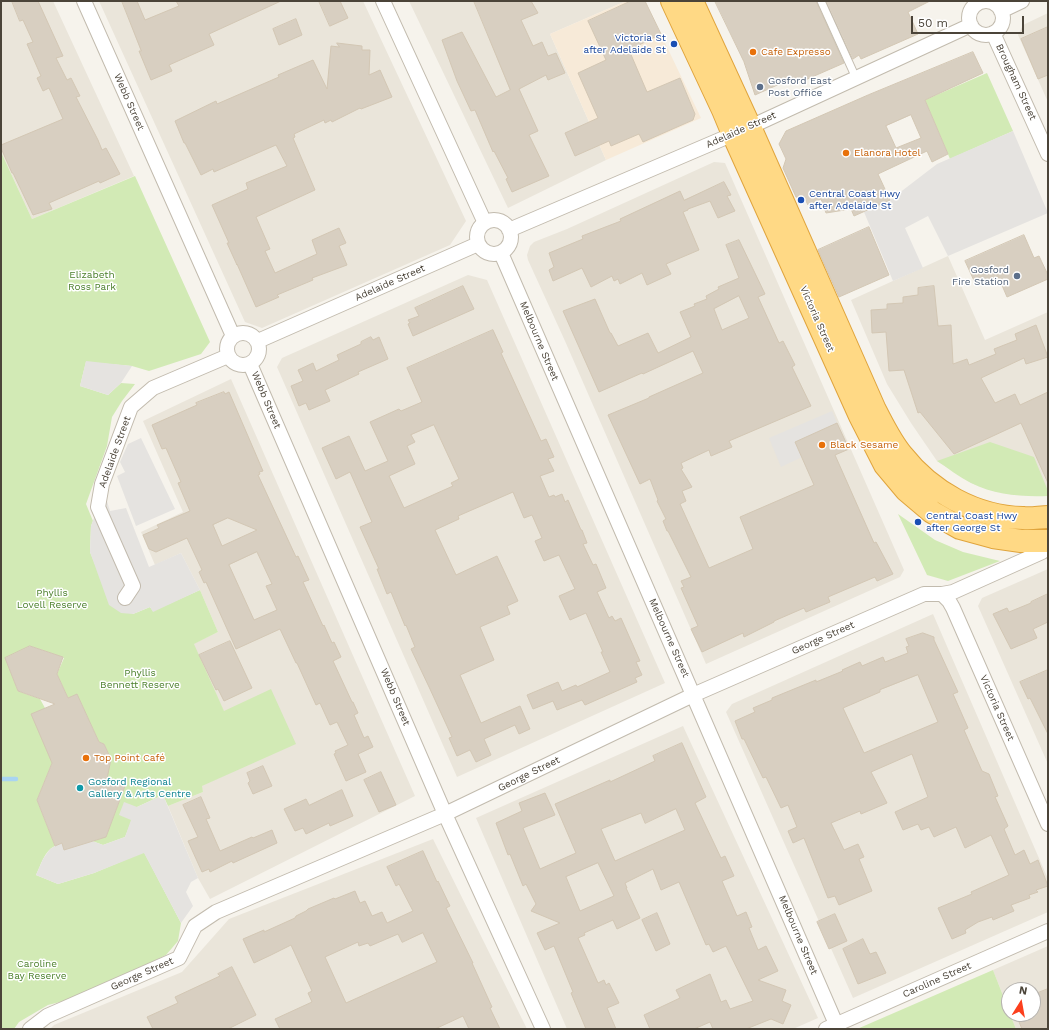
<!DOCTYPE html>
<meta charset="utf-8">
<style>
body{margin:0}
#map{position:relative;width:1049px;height:1030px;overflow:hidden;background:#f6f3ec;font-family:"Work Sans",sans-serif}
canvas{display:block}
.frame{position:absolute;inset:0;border:2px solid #4b4439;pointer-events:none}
.north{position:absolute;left:1001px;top:982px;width:40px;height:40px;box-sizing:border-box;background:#fff;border:1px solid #b7b4b0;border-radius:50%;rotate:11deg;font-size:11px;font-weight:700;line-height:16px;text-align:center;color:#4b4439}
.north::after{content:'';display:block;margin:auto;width:14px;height:18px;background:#fc3f1d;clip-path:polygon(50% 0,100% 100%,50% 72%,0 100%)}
.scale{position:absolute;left:911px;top:16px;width:113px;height:18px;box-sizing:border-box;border:2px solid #4b4439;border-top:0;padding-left:5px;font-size:12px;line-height:14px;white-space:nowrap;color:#4b4439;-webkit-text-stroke:3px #fff;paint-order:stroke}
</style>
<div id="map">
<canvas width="1049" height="1030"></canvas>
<div class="frame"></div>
<div class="north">N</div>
<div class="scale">50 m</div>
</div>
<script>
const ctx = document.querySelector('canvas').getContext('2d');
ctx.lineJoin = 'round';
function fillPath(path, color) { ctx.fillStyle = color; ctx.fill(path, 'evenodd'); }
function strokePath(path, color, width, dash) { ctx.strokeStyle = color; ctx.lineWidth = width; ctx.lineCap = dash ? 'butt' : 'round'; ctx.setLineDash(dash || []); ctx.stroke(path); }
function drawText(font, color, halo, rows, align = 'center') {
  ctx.font = font + ' "Work Sans",sans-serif'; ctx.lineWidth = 3; ctx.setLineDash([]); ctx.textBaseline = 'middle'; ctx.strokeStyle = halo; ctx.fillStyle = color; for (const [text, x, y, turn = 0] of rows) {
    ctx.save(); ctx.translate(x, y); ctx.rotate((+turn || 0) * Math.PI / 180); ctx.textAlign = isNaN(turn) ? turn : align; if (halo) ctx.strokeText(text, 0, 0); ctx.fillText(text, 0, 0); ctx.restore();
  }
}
const residential = new Path2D(`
 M1,1H53L134,176L32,219L1,152Z
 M99,1H363L466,221L450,245L262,328L245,322Z
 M409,1H626L550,34L606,160L508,208Z
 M1048,13V102L1018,35L1023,25Z
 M714,162L725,163L904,570L900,577L706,664L565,341L528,260L527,255L530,246L534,242L567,229Z
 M948,256L985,340L1048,312V496L1014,495L990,490L971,483L937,461L911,423L887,384L851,300Z
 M468,275L487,280L665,683L457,777L277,367L282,358Z
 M231,379L415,796L210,899L198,878L168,806L203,792L201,786L295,743L224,712L193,644L218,632L200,590L181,553L155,565L141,532L183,512L143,421Z
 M1048,569V764L978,606L982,598Z
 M933,614L1048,879V912L853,998L726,712L732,704Z
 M683,726L818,1018L793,1029H567L476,818Z
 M433,839L527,1029H50L54,1025L182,972L229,919Z
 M1048,946V1029H1016L1010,1014H1033V990H1009V1011L993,970Z`);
const commercial = new Path2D(`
 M626,1H645L701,118L606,160L550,34Z`);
const green = new Path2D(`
 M987,73L1013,131L950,159L925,100Z
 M1,152L32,219L135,176L210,342L201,354L149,371L132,366L86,362L80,386L108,395L121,383L135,384L122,401L112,417L107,446L86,504L93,521L91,526L90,552L95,564L133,614L150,607L153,611L200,590L218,632L194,644L224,711L271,689L296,744L202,786L203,792L168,806L163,795L137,807L125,837L103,845L92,841L106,836L125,786L104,778L109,766L111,759L104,744L99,742L77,695L68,698L57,674L64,658L30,646L6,658L18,691L40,699L45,708L52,763L37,800L55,846C44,851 41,865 36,875L58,884L94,873L144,852L181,923L178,941L166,955L80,997L48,1005L19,1022L14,1029H1Z
 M990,442L1034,457L1048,491V496C1022,497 995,495 971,483C959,477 948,468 937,461Z
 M898,514L935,540L963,552L1000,561L948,581L927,575Z
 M993,970L1009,1011V1014H1010L1016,1029H857Z`);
const parking = new Path2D(`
 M1013,131L1048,213L948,256L928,216L905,228L923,268L893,281L864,212L890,200L937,164Z
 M86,361L132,366L121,383L108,395L80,386Z
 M832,411L837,423L795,442L802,457L781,467L769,438Z
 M141,438L175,509L136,526L117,476L125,472L120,462L128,444Z
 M106,498L110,511L126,508L149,567L181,553L200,590L153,612L150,607L133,614L121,613L109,605L90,552L91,526L98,507Z
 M163,795L198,878L191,882L186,892L193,906L181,923L144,853L94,873L58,884L36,875L43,859L50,849L55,846L62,843L64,850L92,841L103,845L125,837L131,820L119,815L124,802L137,807Z`);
const stream = new Path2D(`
 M1,779H16`);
const building = new Path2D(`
 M12,1H38L63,56L56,58L67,80L71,78L80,96L76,97L98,140L102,150L106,148L120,174L100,183L99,181L49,203L52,209L33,215L13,173H12L1,148V145L63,119L49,88L43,91L37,78L41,76L27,44L33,42L23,20L20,21Z
 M122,1H137L145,20L179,6L176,1H281L209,34L214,45L169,65L172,71L151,80L139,51H141Z
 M319,1H340L348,18L330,26Z
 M474,1H531L538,13L521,20L533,46L542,42L548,56L556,53L565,73L548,80L546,75L519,89L538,131L529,135L549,176L512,192L506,179L508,178L494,151L493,152L475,110L471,111L457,81L442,40L462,32L496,97L510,90Z
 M631,1H645L661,34L629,50L647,92L680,78L695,114L693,120L643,142L639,134L611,146L609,141L575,156L565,133L598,118L578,73L606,60L588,21Z
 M715,1H816L844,63L796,84L793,78L755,95L744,62Z
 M826,1H930L908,12L918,34L861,59L859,55L853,59Z
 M296,19L302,35L279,45L273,29Z
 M1048,27V75L1038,79L1021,39Z
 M337,43L362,46V50H370L369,75L380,70L392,97L361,109L360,108L332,122L331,120L325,123L324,120L294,134L295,137L293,138L315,190L256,217L270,249L265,251L275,273L317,254L312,240L339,228L346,243L339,246L347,265L312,278L313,280L277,295L279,297L256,307L237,264V265L227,243H229L212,205L248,189L246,183L287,166L276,145L214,172L213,169L201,175L185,143H184L175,121L216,101L217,104L279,77L278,75L313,60L327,89L331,46L339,47Z
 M973,52L983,73L925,100L948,154L932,162L927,151L878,174L890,200L854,216L851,209L826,213L821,199L808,205L805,199L796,197L783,168L786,159L779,144L786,131L868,95ZM911,115L921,138L896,148L886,126Z
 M724,182L731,195L727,196L735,211L718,218L710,201L688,209V210L683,212L699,250L666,264L671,274L647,285L642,273L620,284L618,279L614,281L612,276L591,287L582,268L553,281L549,270L554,267L549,253L583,239L582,236L621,221L620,219L680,191L684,200Z
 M869,227L889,275L839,297L818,250Z
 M1024,235L1034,258L1039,256L1048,275V279L1007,297L998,276L976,285L965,261Z
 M739,240L765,294L758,297L779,343L783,341L795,365L792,367L811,406L729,441L732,447L711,456L709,450L681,463L683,468L681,469L692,487L682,491L686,501L680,504L709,568L753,549L740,517L814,485L795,442L837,423L849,449L835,455L874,543L876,542L893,574L877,581L875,577L828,597L830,602L806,612L804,608L774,621V622L744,637L743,633L702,652L691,629L698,626L681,588L684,587L681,581L691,577L668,531H667L663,521L666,519L657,501L658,500L650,479L640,484L608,415L649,398V397L703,373L693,351L643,374L642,373L599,392L563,311L595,299L610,333H611L618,346L648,333L658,353L691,337L680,312L695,306L694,304L707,299L706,296L719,289L718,287L739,278L726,245ZM739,296L749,318L722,330L714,309Z
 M463,286L474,309L413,336L408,324L410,323L408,320L419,316L415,308Z
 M934,286L938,326L951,325L953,364L967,359L969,365L996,354L994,349L1017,340L1015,334L1036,325L1048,357L1026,364L1024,358L981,378L995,403L1015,394L1020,405L1048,392V483L1021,423L954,454L920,412L918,413L904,370L889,371L886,332L872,333L871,310L887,309V304L903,303V297L918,295V288Z
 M493,330L503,352L501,353L541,441L546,439L554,457L548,459L554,471L540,476L549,497L554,495L555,497L562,494L565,502L568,500L581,530H582L587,543L583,544L593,565L596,564L606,588L597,592L609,618L612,616L615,621L621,618L640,661L636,662L642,675L635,678L637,682L585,705L582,700L557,710L553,701L533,709L527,695L558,682L562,691L576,685L577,687L610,672L601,652H603L586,613L570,620L559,596L575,589L559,555L544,561L535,541L542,538L532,515L524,518L513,492L458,516L459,519L435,530L456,575L497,556L518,601L507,606L510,614L480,627L494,660L460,675L481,723L520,706L530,729L519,734L515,725L484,739L491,755L476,762L470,750L457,756L449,738L452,737L430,689L411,649L415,647L406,625L405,626L391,592L387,594L377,569H379L360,527L372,522L350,472L336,479L322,448L349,436L365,471L388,461L370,422L399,409L401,411L422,402L407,368ZM434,425L459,479L451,483L453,486L404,508L389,476L415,464L407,446L415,442L411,435Z
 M371,337L373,340L379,337L388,359L358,372L359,374L325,390L330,401L309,410L306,403L299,406L291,386L303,381L298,370L313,363L316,371L339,360L337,355L361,344V342Z
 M224,392L225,394L229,392L263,471L259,472L260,474L258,475L296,557L298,556L309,580L303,582L323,626L324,625L332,643L334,642L341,657L333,661L352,702H353L358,713L354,715L364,738L368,736L373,747L358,754L366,772L346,781L334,754L336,753L335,751L348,745L337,722L330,725L320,703L316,705L297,663H296L280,629L236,649L206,582L204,583L199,572L202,570L187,538L156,552L149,549L143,535L159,528L157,525L190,511L178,483L181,482L166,448L162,449L152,425L197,405L196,403ZM228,518L257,530L222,546L213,525ZM257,552L272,584L266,586L277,610L254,620L229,565Z
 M1048,594V622L1033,629L1037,638L1011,649L993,614L1007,608L1009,612L1031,603V602Z
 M923,633L934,637V640L958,692L953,694L968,728L964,730L982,771L989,774L998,796L995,797L1008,826L1004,829L1015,855L1024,850L1030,864L1038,860L1048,886L1036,890L1038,892L1029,895L1030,898L1011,905L1014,911L993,920L992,917L978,922L965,930L966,933L952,939L938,908L972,894L971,892L1009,875L991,835L965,848L956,827L934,837L929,827L921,830L918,824L903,830L895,812L928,797L912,754L871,772L887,803L861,814L860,811L831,823L844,850L858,844L864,857L859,859L872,891L839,905L835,896L828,898L804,838L793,843L788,831L797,827L788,805L781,808L766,777L763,778L744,739H742L735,721L755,712L753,708L772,700V698L816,680V682L843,671L842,670L860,662L862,666L883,657L885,662L908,653L906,647L909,646L906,639ZM918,675L938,722L864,753L843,708L880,692V690Z
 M230,641L252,688L224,701L218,689L216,690L199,655Z
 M30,646L63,657L57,674L68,698L77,694L99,742L104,744L111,759L107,779L125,786L106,837L64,850L62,843L55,846L37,800L52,763L31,714L55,704L18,691L5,658Z
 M1048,670V734L1030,698L1028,699L1020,682Z
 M682,743L706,797L695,803L721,858L725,856L734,876L722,881L737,916L746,912L752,927L749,928L758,950L766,946L778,971L758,980L786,990L782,1001L791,1005L783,1024L771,1019L746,1029H713L710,1022L694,1029H650L644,1015L680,998L676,990L710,974L721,1002L726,1000L730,1009L753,1001L726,946L713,952L709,944L706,945L679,882L661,890L653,869L625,883L627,888H626L640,918L617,929L613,920L584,933L585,935L578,938L598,983L604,980L606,985L609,983L619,1003L607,1008L616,1029H586L571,993L573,992L554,946L545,950L537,933L560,923L531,911L536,904L526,884L523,886L510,854L508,855L496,823L522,811L519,803L545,793L555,815L523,828L540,869L576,853L555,804L610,780V782L655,761L653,756ZM676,809L685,830L615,861L601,829L641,813L645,823ZM598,863L614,896L580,911L566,877Z
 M263,766L272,786L253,794L248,783L250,781L247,773Z
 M381,772L396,805L379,812L364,780Z
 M342,790L353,816L330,826L329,823L306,834L303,828L295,831L284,809L306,799L309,805Z
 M201,797L210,818L206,819L220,851L252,837L253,838L272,830L277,843L233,863L232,861L210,872L209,869L202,872L188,841L198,837L183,805Z
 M423,851L437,882L438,881L450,906L446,908L473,963H472L492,1007L490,1008L500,1029H469L463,1016L435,1029H280L275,1019L312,1002L308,993L312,991L291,945L271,955L254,963L243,939L264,930V932L295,918L296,916L306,911L308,909L334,898L335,899L355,891L360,903L365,901L372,916L382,912L387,923L413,911L399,884L396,886L387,867ZM423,933L437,962L346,1003L325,957L358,942L359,946L368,943L370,946L398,934L402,942Z
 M657,913L670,944L656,951L642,920Z
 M835,914L847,941L829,949L817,922Z
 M863,939L870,954L876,952L886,973L858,984L843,949Z
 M232,967L256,1015L228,1029H153L147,1017L178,1003L175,997L220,976L218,974Z
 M1048,989V1029H1022L1017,1017L1025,1014H1033V995Z`);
const service = new Path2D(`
 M821,1L856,78`);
const minor = new Path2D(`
 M84,1L233,336
 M383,1L485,223
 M969 18a17 17 0 1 1 34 0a17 17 0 1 1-34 0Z
 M1001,11L1022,1
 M993,33L1048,154
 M477 237a17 17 0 1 1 34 0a17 17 0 1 1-34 0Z
 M509,230L750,127L971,25
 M501,253L836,1024
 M227 349a16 16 0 1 1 32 0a16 16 0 1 1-32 0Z
 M258,341L478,244
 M250,364L445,814L543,1029
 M942,594L949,601L953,608L1048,824
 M125,598L133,586L98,507L102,484L131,407L153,388L228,356
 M30,1029L47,1016L179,958L195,926L216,912L445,814L693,695L924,594H942L953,592L1042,552L1048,546
 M826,1029L1048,931`);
const trunk = new Path2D(`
 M672,1L723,110L733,134L860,416L885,465L906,490L932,512L960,528L993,537L1021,541H1048
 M692,1L750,127L875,410C883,425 891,442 902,455C931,492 976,517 1023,518C1032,519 1040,517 1048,517`);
const markers = [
 [674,44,4,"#1a4fb4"],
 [753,52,4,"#e8710a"],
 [760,87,4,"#5c6f8a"],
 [846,153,4,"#e8710a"],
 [801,200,4,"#1a4fb4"],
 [1017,276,4,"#5c6f8a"],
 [822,445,4,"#e8710a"],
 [918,522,4,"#1a4fb4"],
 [86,758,4,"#e8710a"],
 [80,788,4,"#0f9aa8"]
];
const transitNames = [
 ["Victoria St",666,38,"right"],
 ["after Adelaide St",666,50,"right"],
 ["Central Coast Hwy",809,194],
 ["after Adelaide St",809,206],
 ["Central Coast Hwy",926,516],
 ["after George St",926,528]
];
const foodNames = [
 ["Cafe Expresso",761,52],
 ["Elanora Hotel",854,153],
 ["Black Sesame",830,445],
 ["Top Point Café",94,758]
];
const serviceNames = [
 ["Gosford East",768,81],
 ["Post Office",768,93],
 ["Gosford",1009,270,"right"],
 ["Fire Station",1009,282,"right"]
];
const streetNames = [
 ["Brougham Street",1016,82,65],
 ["Webb Street",129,102,66],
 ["Adelaide Street",741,130,-24],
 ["Adelaide Street",390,283,-24],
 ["Victoria Street",817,319,66],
 ["Melbourne Street",539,341,67],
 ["Webb Street",266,400,67],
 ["Adelaide Street",115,452,-70],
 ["Melbourne Street",669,638,66],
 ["George Street",823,638,-24],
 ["Webb Street",395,697,67],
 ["Victoria Street",997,708,66],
 ["George Street",529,774,-26],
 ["Melbourne Street",798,935,67],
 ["George Street",142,974,-24],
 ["Caroline Street",937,980,-24]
];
const parkNames = [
 ["Elizabeth",92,275],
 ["Ross Park",92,287],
 ["Phyllis",52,593],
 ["Lovell Reserve",52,605],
 ["Phyllis",140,673],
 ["Bennett Reserve",140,685],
 ["Caroline",37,964],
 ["Bay Reserve",37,976]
];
const cultureNames = [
 ["Gosford Regional",88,782],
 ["Gallery & Arts Centre",88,794]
];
fillPath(residential, '#eae5da');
fillPath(commercial, '#f7ead8');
fillPath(green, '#d2eab5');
fillPath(parking, '#e5e3e0');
strokePath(stream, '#a9d4f2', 4.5);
fillPath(building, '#d8cfc1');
strokePath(building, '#d3c7b4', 1);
strokePath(service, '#c2bbae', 9);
strokePath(minor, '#c2bbae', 16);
strokePath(trunk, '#e0a43c', 24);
strokePath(service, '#fff', 7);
strokePath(minor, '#fff', 14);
strokePath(trunk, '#ffd985', 22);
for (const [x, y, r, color] of markers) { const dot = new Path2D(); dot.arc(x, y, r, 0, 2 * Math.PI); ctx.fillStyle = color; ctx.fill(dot); strokePath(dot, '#fff', 1.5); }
drawText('10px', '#164399', '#fff', transitNames, 'left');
drawText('10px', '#c56008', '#fff', foodNames, 'left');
drawText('10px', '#4e5e75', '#fff', serviceNames, 'left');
drawText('10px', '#4b4439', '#fff', streetNames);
drawText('10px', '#4a7f2a', '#fff', parkNames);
drawText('10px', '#0d838f', '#fff', cultureNames, 'left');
</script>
